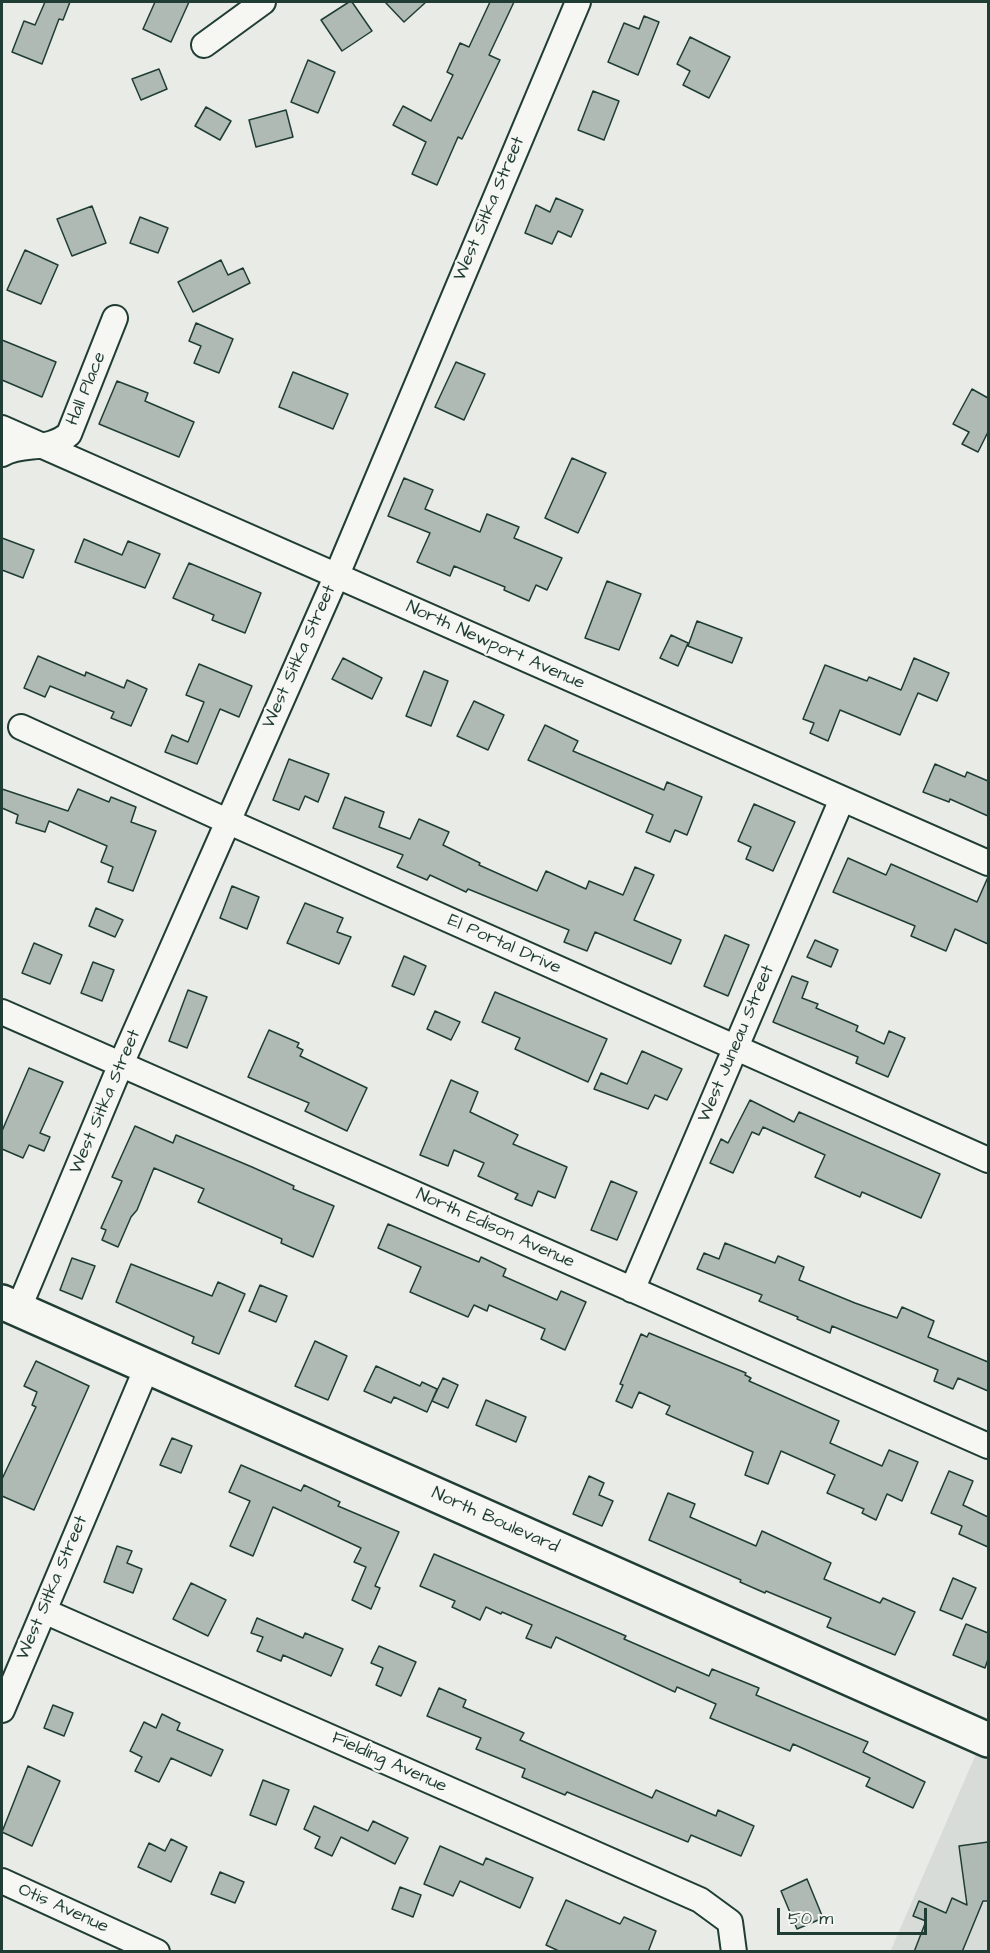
<!DOCTYPE html>
<style>
body{margin:0}
#map{position:relative;width:990px;height:1953px;overflow:hidden;background:#e9ebe7;font-family:"Architects Daughter",sans-serif}
canvas{display:block}
.frame{position:absolute;inset:0;border:3px solid #1f3d34;pointer-events:none}
.scale{position:absolute;left:777px;top:1908px;width:150px;height:27px;box-sizing:border-box;border:3px solid #1f3d34;border-top:0;padding-left:8px;font-size:18px;line-height:21px;white-space:nowrap;color:#1f3d34;-webkit-text-stroke:4px #f6f6f2;paint-order:stroke}
</style>
<div id="map">
<canvas width="990" height="1953"></canvas>
<div class="frame"></div>
<div class="scale">50 m</div>
</div>
<script>
const ctx = document.querySelector('canvas').getContext('2d');
ctx.lineJoin = 'round';
function fillPath(path, color) { ctx.fillStyle = color; ctx.fill(path, 'evenodd'); }
function strokePath(path, color, width, dash) { ctx.strokeStyle = color; ctx.lineWidth = width; ctx.lineCap = dash ? 'butt' : 'round'; ctx.setLineDash(dash || []); ctx.stroke(path); }
function drawText(font, color, halo, rows, align = 'center') {
  ctx.font = font + ' "Architects Daughter",sans-serif'; ctx.lineWidth = 4.5; ctx.setLineDash([]); ctx.textBaseline = 'middle'; ctx.strokeStyle = halo; ctx.fillStyle = color; for (const [text, x, y, turn = 0] of rows) {
    ctx.save(); ctx.translate(x, y); ctx.rotate((+turn || 0) * Math.PI / 180); ctx.textAlign = isNaN(turn) ? turn : align; if (halo) ctx.strokeText(text, 0, 0); ctx.fillText(text, 0, 0); ctx.restore();
  }
}
const built = new Path2D(`
 M979,1747L988,1751V1951L890,1952Z`);
const building = new Path2D(`
 M45,2H70L63,20L59,19L42,64L12,52L24,21L35,25Z
 M155,2H189L171,42L143,29Z
 M349,2H352L372,31L342,51L321,20Z
 M385,2H426L404,22Z
 M490,2H514L489,55L500,60L462,139L458,137L437,185L412,174L426,142L393,125L403,106L431,121L453,75L447,72L460,43L469,47Z
 M644,16L659,22L638,75L608,62L624,23L639,29Z
 M690,37L730,57L709,98L683,85L690,71L677,64Z
 M308,60L335,72L318,113L291,102Z
 M159,69L167,89L141,100L132,79Z
 M593,91L619,101L604,140L578,130Z
 M206,107L231,121L220,140L195,126Z
 M286,110L293,137L256,147L249,120Z
 M556,198L583,210L571,237L558,231L552,244L525,233L536,205L550,212Z
 M92,206L106,243L72,256L57,219Z
 M140,217L168,228L158,253L130,243Z
 M25,250L58,265L41,304L7,290Z
 M221,260L228,275L243,268L250,283L193,312L178,282Z
 M196,323L233,339L219,373L194,363L201,346L189,341Z
 M2,340L56,362L42,397L2,380Z
 M456,362L485,374L464,420L435,407Z
 M293,372L348,394L333,429L279,407Z
 M117,381L148,393L145,401L194,422L179,457L99,424Z
 M972,389L988,398V432L978,452L962,444L969,432L953,424Z
 M572,458L606,473L578,533L545,518Z
 M404,478L433,490L425,509L480,532L487,514L519,527L514,538L562,558L547,590L536,585L529,601L504,590L505,587L454,566L450,576L417,562L430,533L388,516Z
 M2,538L34,550L23,578L2,570Z
 M84,539L122,555L128,541L160,554L145,588L75,562Z
 M189,563L261,593L245,633L212,620L214,615L173,598Z
 M607,581L641,594L619,650L585,638Z
 M697,621L742,638L732,663L688,646Z
 M671,635L688,643L678,666L660,658Z
 M38,656L85,676L86,672L124,688L127,680L147,689L131,726L111,718L114,712L50,686L45,697L24,688Z
 M343,658L382,678L372,699L332,679Z
 M914,658L949,673L937,701L918,693L900,735L840,710L828,741L810,733L814,723L803,719L825,665L867,681L869,677L901,690Z
 M199,664L252,686L239,717L220,709L197,764L165,752L172,735L188,742L204,702L186,695Z
 M424,671L448,681L431,726L406,716Z
 M474,701L504,715L488,750L457,736Z
 M545,725L578,741L573,751L664,790L667,782L702,797L687,835L675,830L670,842L646,832L653,815L528,760Z
 M289,759L329,774L318,802L305,796L299,810L273,800Z
 M935,764L965,777L967,772L988,781V816L950,799L949,802L923,792Z
 M2,789L68,811L78,789L109,802L111,797L136,807L131,822L156,831L133,891L108,882L113,867L101,862L107,846L49,821L45,832L16,823L18,815L2,808Z
 M345,797L384,812L379,827L410,839L419,819L449,832L443,845L480,863L479,865L537,891L546,871L586,889L589,881L623,895L635,867L654,875L634,920L681,940L671,964L595,932L587,951L564,942L569,930L468,889L466,892L430,875L427,880L397,867L403,855L333,828Z
 M754,804L795,822L773,871L746,859L751,847L738,841Z
 M848,858L886,875L891,864L977,902L988,877V944L955,929L946,951L911,936L915,926L833,892Z
 M232,886L259,897L247,929L220,918Z
 M305,903L343,918L337,932L351,937L339,964L287,943Z
 M96,908L123,920L115,937L89,926Z
 M725,935L749,945L728,996L704,986Z
 M815,940L838,950L831,967L807,957Z
 M34,943L62,955L50,984L22,973Z
 M404,956L426,966L414,995L392,986Z
 M93,962L114,970L102,1001L81,993Z
 M792,976L808,982L802,998L818,1004L816,1008L858,1026L856,1031L884,1044L889,1031L905,1038L888,1077L856,1063L858,1057L773,1022Z
 M188,990L207,997L187,1048L169,1041Z
 M495,992L607,1039L588,1082L515,1049L520,1038L482,1022Z
 M435,1011L460,1022L451,1040L427,1029Z
 M269,1030L299,1043L297,1047L303,1050L300,1056L367,1088L347,1131L305,1111L309,1103L248,1077Z
 M642,1051L682,1069L667,1100L655,1095L648,1109L594,1089L601,1073L627,1084Z
 M29,1068L63,1082L40,1133L50,1137L44,1151L29,1145L23,1158L2,1149V1131Z
 M451,1080L478,1092L470,1112L518,1135L513,1144L567,1167L555,1198L538,1191L532,1206L515,1199L518,1194L478,1176L484,1163L454,1150L448,1166L420,1155Z
 M750,1100L794,1122L799,1112L940,1174L921,1218L862,1192L860,1197L815,1177L825,1155L763,1127L759,1135L752,1132L733,1173L710,1163L721,1139L728,1143Z
 M135,1126L173,1143L176,1135L252,1167L294,1186L293,1189L334,1206L313,1257L281,1243L282,1239L198,1202L204,1189L154,1168L137,1210L131,1217L118,1247L102,1240L106,1230L101,1228L122,1181L112,1177Z
 M611,1181L637,1192L617,1240L591,1230Z
 M388,1224L479,1262L481,1257L506,1269L503,1276L557,1300L561,1291L586,1302L565,1350L541,1339L545,1329L489,1305L487,1311L474,1305L468,1317L410,1292L421,1267L378,1248Z
 M725,1243L775,1263L778,1256L804,1267L799,1280L855,1303L897,1318L902,1307L934,1321L928,1337L988,1362V1391L958,1378L953,1389L934,1381L938,1370L832,1326L830,1333L797,1319L798,1317L759,1301L762,1295L697,1269L704,1253L719,1259Z
 M72,1258L95,1266L82,1299L60,1290Z
 M131,1264L212,1296L218,1282L245,1294L219,1354L192,1343L194,1337L116,1302Z
 M260,1285L287,1296L276,1322L249,1311Z
 M649,1333L746,1373L745,1375L751,1378L749,1381L839,1421L830,1443L882,1466L889,1450L918,1462L902,1501L887,1494L876,1520L862,1513L864,1509L827,1493L835,1475L781,1451L768,1484L745,1475L753,1452L666,1414L670,1406L639,1392L632,1408L616,1401L623,1385L620,1384L641,1334L647,1337Z
 M315,1341L347,1356L328,1400L295,1386Z
 M36,1361L89,1386L34,1510L2,1496V1479L36,1407L32,1405L37,1392L24,1386Z
 M376,1366L420,1386L422,1382L437,1389L427,1412L394,1397L391,1403L364,1391Z
 M443,1378L458,1385L448,1408L432,1401Z
 M486,1400L526,1417L516,1442L476,1425Z
 M172,1438L192,1446L181,1473L160,1465Z
 M241,1465L301,1491L304,1485L340,1502L338,1506L399,1532L375,1586L380,1588L371,1609L352,1600L366,1567L354,1562L361,1548L273,1507L253,1556L230,1546L250,1501L229,1492Z
 M949,1471L973,1481L963,1505L988,1517V1547L959,1534L962,1526L931,1513Z
 M589,1476L604,1483L599,1495L613,1501L602,1526L573,1514Z
 M668,1493L695,1504L690,1517L756,1546L762,1531L831,1563L824,1579L880,1603L883,1598L915,1612L895,1655L827,1627L831,1618L766,1591L765,1593L740,1582L741,1580L649,1540Z
 M117,1546L132,1551L127,1563L142,1569L133,1593L104,1582Z
 M434,1554L626,1636L624,1639L709,1676L712,1669L759,1688L756,1695L868,1742L863,1752L925,1782L913,1808L866,1786L870,1778L793,1744L790,1751L710,1718L716,1704L677,1687L675,1692L556,1637L551,1648L526,1638L532,1625L502,1612L501,1614L486,1607L480,1620L452,1607L455,1601L420,1586Z
 M953,1578L976,1588L962,1619L940,1610Z
 M191,1583L226,1600L208,1636L173,1619Z
 M257,1618L303,1638L305,1633L343,1649L331,1676L283,1655L281,1661L257,1651L263,1637L251,1633Z
 M966,1624L988,1633V1659L985,1668L953,1655Z
 M379,1646L416,1662L401,1696L376,1685L383,1668L371,1663Z
 M439,1688L466,1700L463,1707L524,1733L520,1740L652,1798L656,1790L716,1816L718,1810L754,1826L741,1856L691,1835L688,1842L567,1792L565,1795L522,1777L525,1769L476,1749L481,1738L427,1716Z
 M53,1705L73,1713L64,1736L44,1728Z
 M162,1714L180,1723L177,1730L223,1750L211,1776L171,1758L159,1782L135,1771L142,1757L130,1751L144,1722L156,1728Z
 M28,1766L60,1781L32,1846L2,1832Z
 M263,1780L289,1790L276,1825L250,1815Z
 M314,1806L368,1831L373,1821L408,1838L395,1864L341,1837L332,1856L315,1848L320,1837L304,1829Z
 M171,1839L187,1847L171,1882L138,1867L149,1843L165,1851Z
 M988,1842V1901H983L962,1952H914L926,1921L913,1916L919,1901L946,1913L952,1898L967,1905L959,1846Z
 M440,1846L483,1865L486,1858L533,1878L520,1908L460,1881L453,1896L424,1884Z
 M220,1872L244,1882L235,1903L211,1894Z
 M807,1879L823,1918L797,1929L781,1891Z
 M400,1887L421,1895L413,1917L392,1909Z
 M566,1900L620,1924L624,1917L656,1931L648,1952H561L546,1945Z`);
const street = new Path2D(`
 M204,45L263,2
 M2,428L988,863
 M2,454C23,442 49,452 69,434L115,318
 M21,727L227,821L988,1160
 M2,1012L988,1446
 M632,1290L842,799
 M18,1310L121,1064L336,577L578,2
 M44,1611L700,1900L730,1922L734,1952
 M2,1710L147,1367
 M2,1881L157,1952`);
const secondary = new Path2D(`
 M2,1302L988,1740`);
const streetNames = [
 ["West Sitka Street",490,209,-67],
 ["Hall Place",87,389,-68],
 ["North Newport Avenue",495,646,24],
 ["West Sitka Street",300,657,-66],
 ["El Portal Drive",504,945,24],
 ["West Juneau Street",737,1044,-67],
 ["West Sitka Street",106,1102,-67],
 ["North Edison Avenue",495,1229,24],
 ["North Boulevard",495,1521,24],
 ["West Sitka Street",53,1588,-67],
 ["Fielding Avenue",389,1763,24],
 ["Otis Avenue",63,1909,24]
];
fillPath(built, '#d8dcd8');
fillPath(building, '#b0bab5');
strokePath(building, '#1f3d34', 1.5);
strokePath(street, '#1f3d34', 28);
strokePath(secondary, '#1f3d34', 38);
strokePath(street, '#f6f6f2', 24);
strokePath(secondary, '#f6f6f2', 33);
drawText('18px', '#1f3d34', '#f6f6f2', streetNames);
</script>
